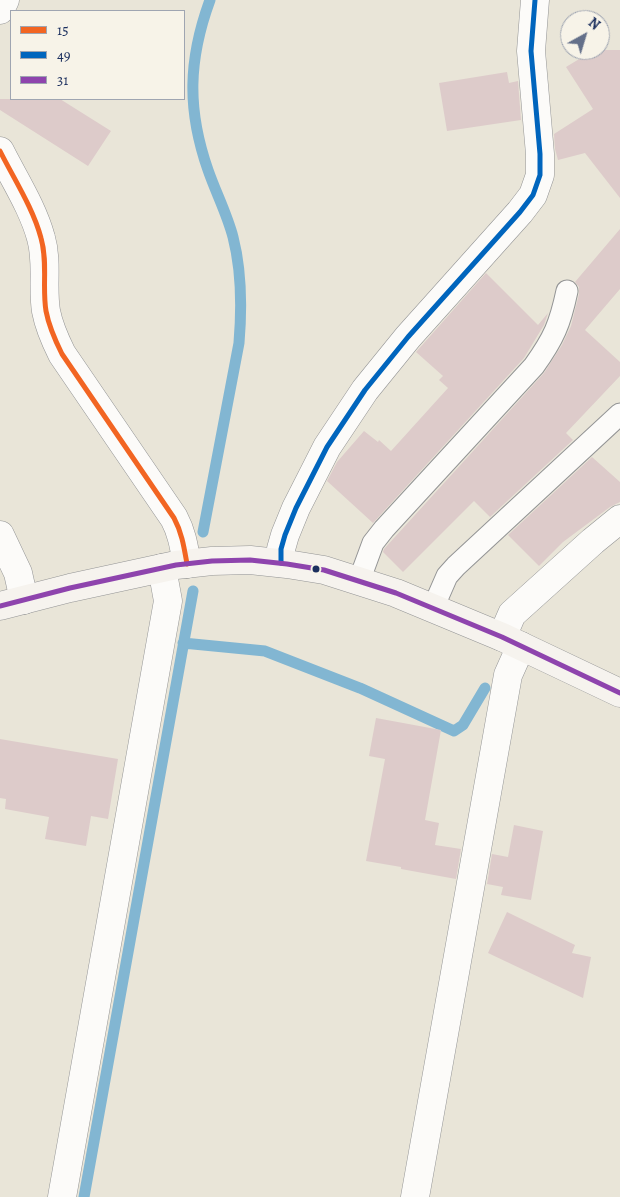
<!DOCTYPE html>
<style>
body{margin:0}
#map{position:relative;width:620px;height:1197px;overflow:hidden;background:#e9e5d8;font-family:Alegreya,serif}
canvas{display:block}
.legend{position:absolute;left:10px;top:10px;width:175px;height:90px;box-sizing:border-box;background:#f7f3e8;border:1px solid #9fa5b1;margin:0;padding:6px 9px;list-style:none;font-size:15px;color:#1b2f5e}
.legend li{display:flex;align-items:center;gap:10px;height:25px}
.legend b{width:25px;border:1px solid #9fa5b1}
.north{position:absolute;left:560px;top:10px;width:50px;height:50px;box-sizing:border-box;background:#f7f3e8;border:1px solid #9fa5b1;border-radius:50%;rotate:39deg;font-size:14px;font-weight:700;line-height:20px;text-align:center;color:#1b2f5e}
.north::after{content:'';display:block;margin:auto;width:18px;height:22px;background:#636f89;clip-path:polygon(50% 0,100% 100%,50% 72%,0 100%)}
</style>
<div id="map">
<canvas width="620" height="1197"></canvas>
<ul class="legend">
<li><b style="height:6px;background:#f26522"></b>15</li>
<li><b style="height:6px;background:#0065bd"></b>49</li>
<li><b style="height:6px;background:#8e44ad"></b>31</li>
</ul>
<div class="north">N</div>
</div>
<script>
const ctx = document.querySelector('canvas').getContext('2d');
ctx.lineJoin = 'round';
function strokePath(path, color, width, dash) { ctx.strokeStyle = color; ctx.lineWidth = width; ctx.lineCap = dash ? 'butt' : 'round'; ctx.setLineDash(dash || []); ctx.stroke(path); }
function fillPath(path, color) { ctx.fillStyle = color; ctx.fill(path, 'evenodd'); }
const stream = new Path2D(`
 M203,532L239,343C242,307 242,272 233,237C227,214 216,193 208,170C187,110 188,60 210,0
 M183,643L265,651L360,688L454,731L463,725L485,688
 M84,1197L193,591`);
const building = new Path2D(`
 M594,50H620V198L585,153L558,160L555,149L554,134L593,109L566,67Z
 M507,72L509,83L518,81L521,120L447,131L439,83Z
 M0,99H60L111,131L88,166L0,110Z
 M620,229V289L585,330L620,362V376L566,433L573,440L490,517L474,501L403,572L383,552L384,549L544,373L562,345L571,326L579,294V287L575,282Z
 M486,273L538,325L548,313L544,325L524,358L373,523L327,481L337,462L364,431L378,442L379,440L391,451L448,388L439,380L443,376L416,352Z
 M592,457L620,482V502L610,507L563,542L539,566L508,535Z
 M376,718L441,730L425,820L439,823L435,845L461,849L456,879L401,869V867L366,861L385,759L369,756Z
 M0,739L118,759L108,819L91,816L86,846L45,839L49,817L5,809L6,799L0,798Z
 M514,825L543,831L531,900L501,895L503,887L487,884L492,854L508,857Z
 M507,912L575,945L572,953L591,957L583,998L488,953Z`);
const lane = new Path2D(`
 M359,581L373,543L384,529L534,366C554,338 560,324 567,291
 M433,608L447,576L456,566L620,414`);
const street = new Path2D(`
 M0,10L5,0
 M0,151C14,179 33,208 41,238C48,262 42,287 46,311C49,327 55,340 62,354L174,518C182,533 184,547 187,564
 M0,535L18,573L24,600
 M281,563V549L285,535L296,508L327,447L365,390L408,337L520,212L533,195L540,175V154L531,51L535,0
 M502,637L512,614L593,541L620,519
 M62,1197L168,601L162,568
 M415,1197L508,675L521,646`);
const secondary = new Path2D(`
 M0,606L70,588L176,565L212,561L250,560L287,564L324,570L396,593L502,637L620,693`);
const bus1 = new Path2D(`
 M0,151C14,179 33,208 41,238C48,262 42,287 46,311C49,327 55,340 62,354L174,518C182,533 184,547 187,564`);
const bus2 = new Path2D(`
 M281,563V549L285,535L296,508L327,447L365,390L408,337L520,212L533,195L540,175V154L531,51L535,0`);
const bus3 = new Path2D(`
 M0,606L70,588L176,565L212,561L250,560L287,564L324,570L396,593L502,637L620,693`);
const markers = [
 [316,569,4.5,"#1b2f5e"]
];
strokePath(stream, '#82b6d2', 11);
fillPath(building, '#ddcbca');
strokePath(lane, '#939495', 23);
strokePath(street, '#939495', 29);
strokePath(secondary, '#939495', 29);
strokePath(lane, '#fcfbf9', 21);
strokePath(street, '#fcfbf9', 28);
strokePath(secondary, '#f6f3ee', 28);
strokePath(bus1, '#f26522', 5);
strokePath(bus2, '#0065bd', 5);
strokePath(bus3, '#8e44ad', 5);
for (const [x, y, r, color] of markers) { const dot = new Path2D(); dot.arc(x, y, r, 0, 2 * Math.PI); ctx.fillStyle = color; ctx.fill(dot); strokePath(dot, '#f7f3e8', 2); }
</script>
